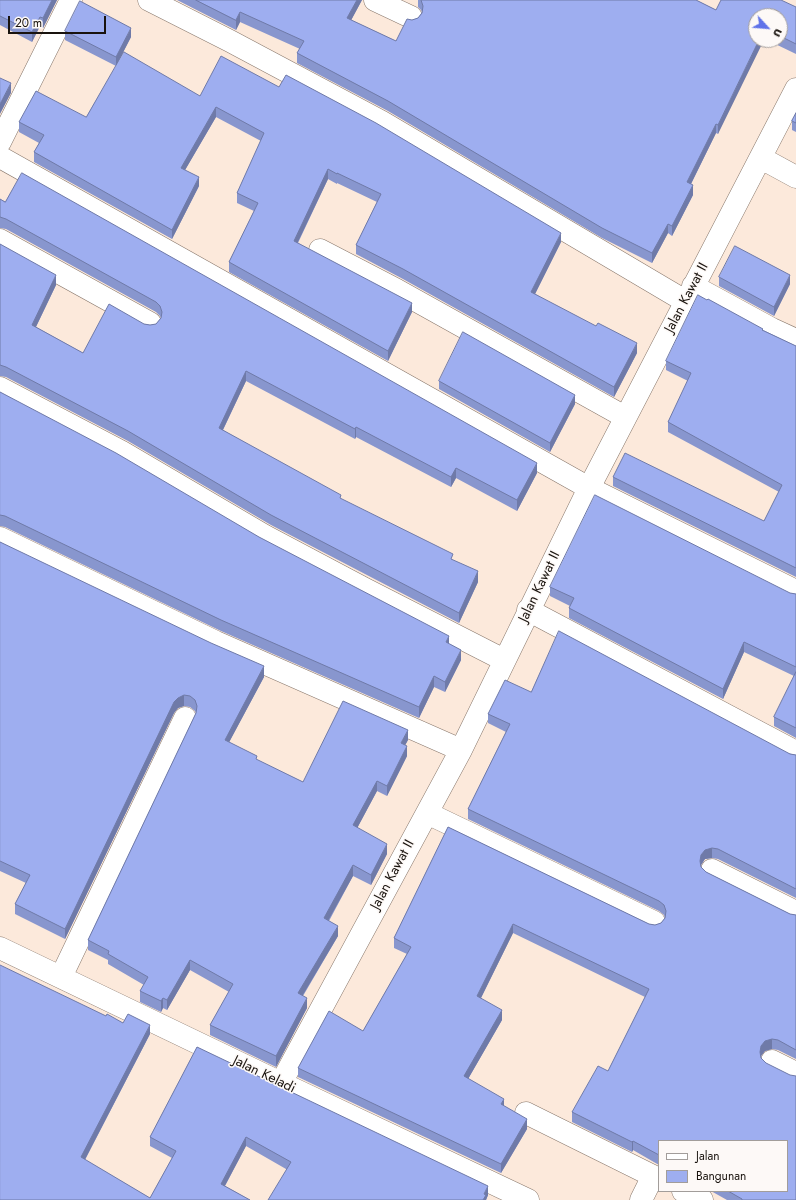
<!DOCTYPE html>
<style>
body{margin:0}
#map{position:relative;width:796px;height:1200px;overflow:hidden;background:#fce9db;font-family:Jost,sans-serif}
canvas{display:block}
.legend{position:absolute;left:658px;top:1140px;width:130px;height:52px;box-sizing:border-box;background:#fdf9f7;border:1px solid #a29d9a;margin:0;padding:5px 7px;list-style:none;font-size:12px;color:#19130e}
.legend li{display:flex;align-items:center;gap:8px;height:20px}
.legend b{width:20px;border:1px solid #a29d9a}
.north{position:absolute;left:748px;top:8px;width:40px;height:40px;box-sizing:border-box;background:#fdf9f7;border:1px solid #a29d9a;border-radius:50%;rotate:116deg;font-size:11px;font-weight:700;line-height:16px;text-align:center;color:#19130e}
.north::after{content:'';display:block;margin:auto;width:14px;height:18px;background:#5f72e9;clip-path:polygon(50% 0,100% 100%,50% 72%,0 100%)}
.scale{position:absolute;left:8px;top:16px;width:98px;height:18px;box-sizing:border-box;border:2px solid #19130e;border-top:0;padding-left:5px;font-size:12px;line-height:14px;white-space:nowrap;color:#19130e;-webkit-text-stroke:3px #fdf9f7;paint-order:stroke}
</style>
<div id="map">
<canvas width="796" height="1200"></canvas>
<ul class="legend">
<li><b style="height:5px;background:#fff"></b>Jalan</li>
<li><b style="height:11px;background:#9eaef0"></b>Bangunan</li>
</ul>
<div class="north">U</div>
<div class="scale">20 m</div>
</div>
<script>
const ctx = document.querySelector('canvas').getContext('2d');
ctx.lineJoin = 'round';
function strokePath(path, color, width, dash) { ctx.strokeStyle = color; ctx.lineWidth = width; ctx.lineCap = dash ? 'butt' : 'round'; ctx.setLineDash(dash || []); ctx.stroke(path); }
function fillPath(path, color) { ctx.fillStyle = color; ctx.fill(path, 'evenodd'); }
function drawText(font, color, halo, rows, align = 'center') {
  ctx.font = font + ' Jost,sans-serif'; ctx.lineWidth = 3; ctx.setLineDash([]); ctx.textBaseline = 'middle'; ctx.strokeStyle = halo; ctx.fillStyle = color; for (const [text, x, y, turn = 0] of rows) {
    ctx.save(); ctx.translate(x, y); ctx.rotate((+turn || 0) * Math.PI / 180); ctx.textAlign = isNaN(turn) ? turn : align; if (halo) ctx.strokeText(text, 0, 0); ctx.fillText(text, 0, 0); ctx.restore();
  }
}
const minor = new Path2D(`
 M149,0L230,41L382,122L685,301
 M375,0L411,17
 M0,142L71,0
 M0,157L589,488L796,591
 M761,158L796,177
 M0,240L150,323
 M320,250L397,290L625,417
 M693,286L772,329L796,340
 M0,388L122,452L265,536L365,589L504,660
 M0,538L216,642L461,750
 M528,610L796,752
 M427,813L654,922
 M712,870L796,912
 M0,948L281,1083L528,1200
 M61,977L185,718
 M772,1061L796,1073
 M281,1083L461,750L589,488L796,89
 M526,1113L659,1179
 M683,1191L702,1200
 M641,1200L653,1176`);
const wall = new Path2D(`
 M0,0H57L43,28L40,26L32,42L0,25Z
 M177,0H362L351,20L396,41L412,20L418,18L422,12L421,10L418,7V0H696L716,10L796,7V54L767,40H780V16H756L718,134L716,133L691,184L693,195L672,236L668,233L652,263L602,238L388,111L297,63V53L300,49L240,22L236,30Z
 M65,31L131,37L116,66L65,40Z
 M200,96L561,242L535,294L637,353L614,397L403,279L356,254V245L377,202L337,183V184L328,179L298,243L412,312L388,361L229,272V262L254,211L237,203V193L261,141L216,117L185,170L199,186L172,239L34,162V152L39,143L19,132V122L86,117Z
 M796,113V132L792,130V121Z
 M0,199L537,473L517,511L456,478L451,487L356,437L355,439L246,381L223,430L341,499L453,560L478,582L459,623L271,525L128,441L6,377L0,376V244L56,285L36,327L83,353L144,324L150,325L156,324L161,318L160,316L156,312L6,229L0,228Z
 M719,277L790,284L774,316L719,286Z
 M763,330L796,346V577L613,486V477L764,521L779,492L668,432V422L688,381L666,370V361Z
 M439,381L575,404L550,452L439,389Z
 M0,392L449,644L461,660L445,692L434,687L419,718L221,631L5,527L0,526Z
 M0,542L264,677L229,742L257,760L303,782L408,740L405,745L407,756L387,796L377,791L357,828L387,854L371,885L353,876L329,921L338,936L303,996L307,1008L276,1067L210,1035V1025L229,992L190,970L167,1010L163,1008L161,1012L140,1002V991L144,985L108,964V960L88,950V940L196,713L195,711L190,707L184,706L178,708L174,713L65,939L15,914V904L26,883L0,871Z
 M550,587L790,593L796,594V738L774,726V717L794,676L744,652L723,699L569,618V608L570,606L550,596Z
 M531,692L796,755V898L718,859L712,858L705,859L701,865V867L706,872L790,914L796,915V1059L778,1050L772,1049L765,1051L761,1056L796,1200H727L711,1191H787L659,1141V1165L633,1150L632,1152L572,1122V1112L608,1071L645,997L513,933L481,998L502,1020L468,1079L504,1106L527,1129L501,1173L298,1077V1068L363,1031L407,954L394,948V938L448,827L649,924L655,925L661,923L665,918L664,915L659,911L468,819V809L506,732L488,723V714Z
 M106,1016L150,1034L85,1160L150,1198L172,1158L150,1146V1137L197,1047L488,1195L486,1200L286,1169L246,1146L225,1186L250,1200H0Z`);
const shadedWall = new Path2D(`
 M52,0H57L43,28V18Z
 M357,0H362L347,28V18Z
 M240,12V22L236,30V20Z
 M40,17V26L32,42V32Z
 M131,28V37L116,66V57Z
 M759,40H764L718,134V125Z
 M11,83V93L0,114V104Z
 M216,107V117L181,177V168Z
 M716,124V133L687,192V182Z
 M328,169V179L294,250V241Z
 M199,177V186L172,239V230Z
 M693,185V195L672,236V226Z
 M668,224V233L652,263V253Z
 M561,233V242L531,302V292Z
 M56,275V285L32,335V325Z
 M790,275V284L774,316V307Z
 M412,303V312L388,361V351Z
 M637,343V353L614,397V387Z
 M246,371V381L219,438V428Z
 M575,395V404L550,452V443Z
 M356,427V437L355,439V429Z
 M537,463V473L517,511V500Z
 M456,468V478L451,487V477Z
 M478,571V582L459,623V613Z
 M449,636V646L446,642Z
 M744,642V652L723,699V689Z
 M461,650V660L445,692V682Z
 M264,666V677L225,750V740Z
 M434,676V687L419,718V707Z
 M184,695V706L178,708L174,713L65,939V929L174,702L178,698Z
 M408,730V740L401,753V743Z
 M407,746V756L387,796V786Z
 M377,781V791L353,836V825Z
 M387,844V854L371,885V875Z
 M712,848V858L705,859L701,865L700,861L701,855L705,850Z
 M353,865V876L324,928V918Z
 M513,924V933L477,1006V996Z
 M338,926V936L298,1003V993Z
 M190,960V970L167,1010V1000Z
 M163,998V1008L161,1012V1001Z
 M307,998V1008L276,1067V1056Z
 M502,1010V1020L464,1086V1076Z
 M150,1025V1034L81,1167V1157Z
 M772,1039V1049L765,1051L761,1056L760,1052L761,1046L765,1041Z
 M504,1099V1109L501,1104Z
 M527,1119V1129L501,1173V1164Z
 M246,1137V1146L221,1193V1184Z
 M633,1141V1150L632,1152V1142Z
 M488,1186V1195L486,1200H483L484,1194Z`);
const building = new Path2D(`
 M0,0H52L43,18L40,17L32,32L0,16Z
 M196,0H357L347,18L396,41L407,19L412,20L418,18L422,13L423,6L421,0H696L716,10L721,0H781L796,7V44L780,36V16H756V40H759L718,125L716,124L687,182L693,185L672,226L668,224L652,253L602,228L388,101L297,53L304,41L240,12L236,20Z
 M80,1L131,28L116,57L65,31Z
 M124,52L200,96L221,56L279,87L286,75L376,123L561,233L531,292L596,326L598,323L637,343L614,387L403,269L356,245L381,194L337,173V174L328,169L294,241L412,303L388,351L229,262L258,203L237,193L264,133L216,107L181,168L199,177L172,230L34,152L44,135L19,122L36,91L86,117Z
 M0,78L11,83L0,104Z
 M796,113V123L792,121Z
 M22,173L537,463L517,500L456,468L451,477L356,427L355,429L246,371L219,428L341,495L340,498L453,554L451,559L478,571L459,613L271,515L128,431L6,367L0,365V244L56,275L32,325L83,353L109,304L144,324L150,325L156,324L161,318L162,312L160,306L156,302L6,219L0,217V199L5,202Z
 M735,246L790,275L774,307L719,277Z
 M698,295L707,300L708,299L763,329L762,330L796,346V568L613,477L625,453L764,521L782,485L668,422L691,373L666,361Z
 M463,332L575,395L550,443L439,381Z
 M0,392L116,453L259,537L449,636L446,642L461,650L445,682L434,676L419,707L221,620L5,516L0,515Z
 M595,495L790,593L796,594V667L744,642L723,689L569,608L574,598L550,587Z
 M0,542L211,643L264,666L225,740L257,756L256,759L303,782L343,701L408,730L401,743L407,746L387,786L377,781L353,825L387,844L371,875L353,865L324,918L338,926L298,993L307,998L276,1056L210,1025L233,984L190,960L167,1000L163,998L161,1001L140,991L148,977L108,954L109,951L88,940L196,713L197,706L195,700L190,696L184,695L178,698L174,702L65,929L15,904L30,875L0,861Z
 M559,631L790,754L796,755V889L718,849L712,848L705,850L701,855L700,861L701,867L706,872L790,914L796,915V1050L778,1040L772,1039L765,1041L761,1046L760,1052L761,1058L766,1063L790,1075L796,1076V1200H742V1199L728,1191H787V1141H659V1155L633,1141L632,1142L572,1112L598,1066L608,1071L649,989L513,924L477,996L502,1010L464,1076L504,1099L501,1104L527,1119L501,1164L298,1068L329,1011L363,1031L411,947L394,938L448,827L649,924L655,925L661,923L665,918L666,911L664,905L659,901L468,809L510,724L488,714L505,680L531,692Z
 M796,672V728L774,717Z
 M0,965L106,1016L107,1014L123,1023L128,1014L150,1025L81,1157L150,1198L176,1151L150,1137L197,1047L488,1186L484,1194L486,1195L483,1200H268L291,1162L246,1137L221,1184L250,1200H0Z`);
const streetNames = [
 ["Jalan Kawat II",687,298,-62],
 ["Jalan Kawat II",540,587,-64],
 ["Jalan Kawat II",393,875,-62],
 ["Jalan Keladi",264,1075,26]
];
strokePath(minor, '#88776b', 23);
strokePath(minor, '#fff', 22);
fillPath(wall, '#8896ce');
fillPath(shadedWall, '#6f7aa8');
fillPath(building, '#9eaef0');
strokePath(building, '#6f7aa8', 1);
drawText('14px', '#19130e', '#fdf9f7', streetNames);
</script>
